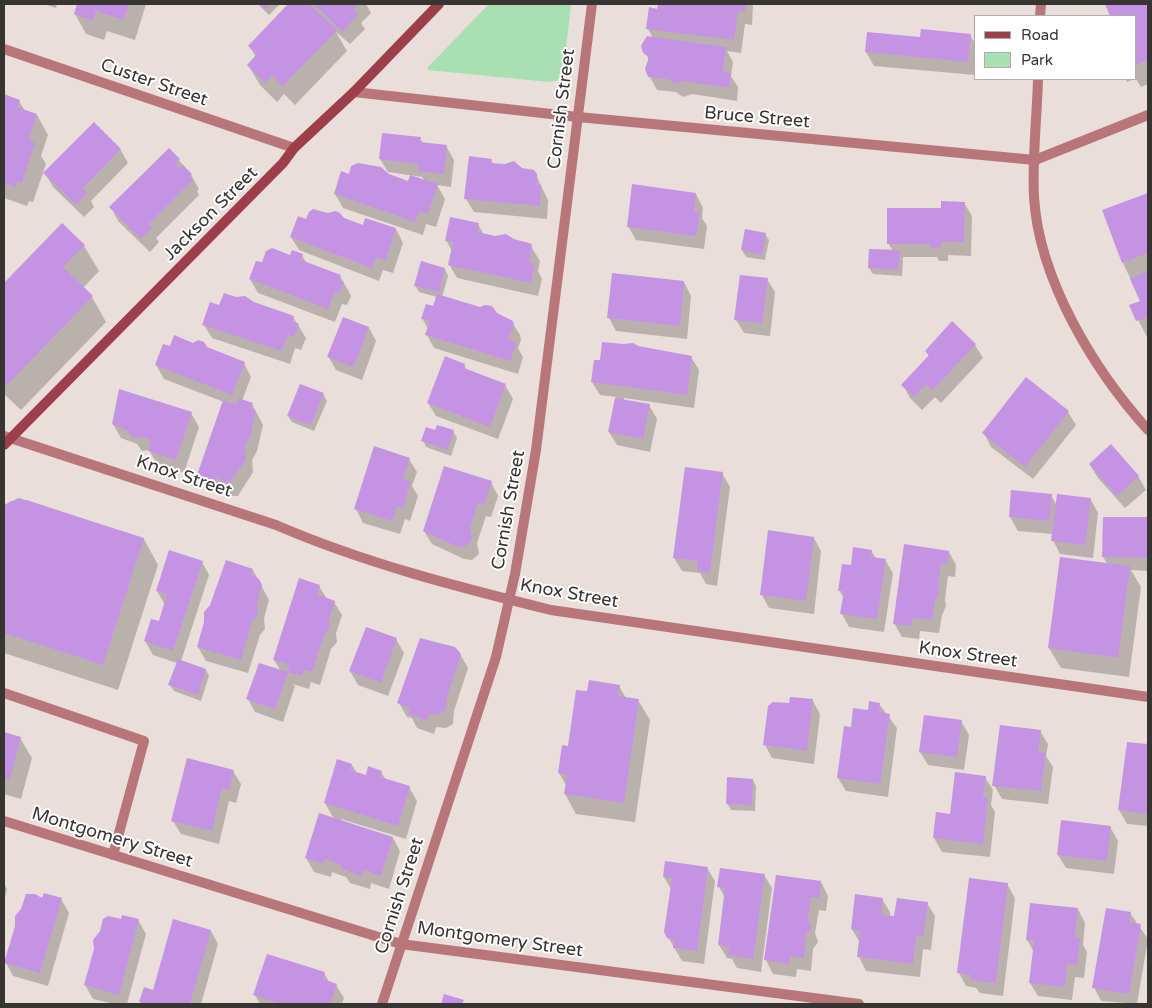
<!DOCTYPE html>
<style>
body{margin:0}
#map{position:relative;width:1152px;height:1008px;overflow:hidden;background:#e9ded9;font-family:"Varela Round",sans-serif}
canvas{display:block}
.frame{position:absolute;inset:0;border:5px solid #383432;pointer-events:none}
.legend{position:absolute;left:974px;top:15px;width:162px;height:65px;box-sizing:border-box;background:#fff;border:1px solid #afaead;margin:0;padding:6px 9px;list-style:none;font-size:15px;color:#383432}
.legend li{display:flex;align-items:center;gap:10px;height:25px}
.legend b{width:25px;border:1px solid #afaead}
</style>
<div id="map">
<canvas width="1152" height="1008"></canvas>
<div class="frame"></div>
<ul class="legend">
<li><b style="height:6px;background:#9d3f4a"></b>Road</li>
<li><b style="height:14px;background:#a8e0b2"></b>Park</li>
</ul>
</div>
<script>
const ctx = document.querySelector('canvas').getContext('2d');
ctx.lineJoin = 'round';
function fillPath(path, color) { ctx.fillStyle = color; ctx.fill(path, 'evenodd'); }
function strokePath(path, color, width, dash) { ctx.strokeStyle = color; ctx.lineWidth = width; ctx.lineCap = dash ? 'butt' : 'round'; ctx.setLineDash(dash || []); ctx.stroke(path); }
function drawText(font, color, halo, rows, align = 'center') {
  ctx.font = font + ' "Varela Round",sans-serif'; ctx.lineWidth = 4; ctx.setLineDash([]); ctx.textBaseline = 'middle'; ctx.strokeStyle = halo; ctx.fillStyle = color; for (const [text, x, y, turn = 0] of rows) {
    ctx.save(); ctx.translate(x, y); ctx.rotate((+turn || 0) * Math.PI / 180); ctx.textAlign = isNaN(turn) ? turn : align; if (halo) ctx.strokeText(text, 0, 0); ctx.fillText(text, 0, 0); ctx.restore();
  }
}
const green = new Path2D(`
 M489,4H571L563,75L556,81L549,82L428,70V67Z`);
const shadow = new Path2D(`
 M43,4H57L56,8Z
 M78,4H146L135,40L107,31L104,40L86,34L75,14Z
 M258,4H280L269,15Z
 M290,4H366L371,13L361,23L365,29L350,44L336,32L347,51L295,105L284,94L277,102L260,85L248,65L256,57L249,46Z
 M659,4H753L752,25L745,24L741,53L727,51L733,62L731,76L738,87L737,101L692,94L683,97L676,92L657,90L650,77L649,60L642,46L648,38H653L648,29L658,10Z
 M1106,4H1148V84L1141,87L1136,79V16H1111Z
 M868,34L921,38L970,35L976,45L975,75L874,66L866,52Z
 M1126,79H1134L1127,82Z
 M4,96L19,101L25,111L37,115L48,135L41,156L46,164L33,202L29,201L27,206L4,198Z
 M420,139L423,143L446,146L454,160L451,187L437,185L445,199L436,227L426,224L423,235L343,208L335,194L350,175L390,177L409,182L425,181L422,177L388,172L380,159Z
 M120,149L128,163L91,201L94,207L84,217L53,187L45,173Z
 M179,160L191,175L199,189L197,191L199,195L156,238L159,242L150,252L118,221L111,207Z
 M491,160L494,165L521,169L536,175L548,200L547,219L474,212L466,199Z
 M696,194L703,208L702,218L707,226L704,249L636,240L628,226Z
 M1148,194V339L1131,306L1141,301L1123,263L1103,211Z
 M964,203L972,216L971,256L948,255V261H939L937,257H903L902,276L873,274L869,268L893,251L888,243L942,209Z
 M343,219L364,226L396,229L403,243L393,273L383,270L379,281L299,250L291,237L307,221Z
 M478,224L484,235L529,243L540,261L538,271L542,279L538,296L457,278L449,264L452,251L446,240Z
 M62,225L84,246L99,271L83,288L92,297L106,322L21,410L4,394V285Z
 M765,234L769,240L765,260L746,257L742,250Z
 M302,255L307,264L340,276L348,290L351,296L347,305L342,304L335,322L258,293L250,279L262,264Z
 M445,269L448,276L442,297L512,322L520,335L521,340L518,348L523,357L518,374L434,348L427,335L428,329L422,318L434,308L437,297L419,292L415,285Z
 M767,279L775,292L770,336L744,333L736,320Z
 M684,282L691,296L687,339L616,331L609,318Z
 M254,303L293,317L306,338L301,350L295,348L290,364L212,338L204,325L220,306Z
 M369,328L376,341L362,380L336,370L328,356Z
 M975,345L983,358L941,403L935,397L922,410L910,398L903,385L929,356L926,351Z
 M170,348H206L244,363L251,377L242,401L252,404L263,425L257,451L252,460L253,472L238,496H233L223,489L222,494L206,488L198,475L224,402L164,379L156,365Z
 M637,348L691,357L699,370L694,408L624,398V401L649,405L657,419L650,452L617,445L609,432L616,397L600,395L592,382L601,362Z
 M464,365L468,372L505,385L513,399L498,439L436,416L428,403Z
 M323,394L327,401L314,431L292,422L288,416Z
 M1068,412L1076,425L1033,479L991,447L984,433Z
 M191,413L199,427L184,473L157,464L149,450L142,451L137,444L121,438L113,424Z
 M453,431L457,438L451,456L426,447L423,440L436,432Z
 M409,459L417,472L412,486L418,496L410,521L405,519L400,534L363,523L356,509Z
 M1090,465L1138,476L1146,490L1125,508L1098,478Z
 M722,473L730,487L717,586L706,584L700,573L682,571L674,558Z
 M491,482L498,496L491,517L486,516L477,543L479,554L472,560L464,559L432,544L424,531Z
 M1012,492L1051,495L1057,506L1091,500L1098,513L1093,558L1060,554L1053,540V534L1018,531L1010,517Z
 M27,500L144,539L158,565L118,690L4,653V506L11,501Z
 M1104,518L1148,519V571L1131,570L1141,587L1129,677L1061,668L1049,648L1108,565L1103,557Z
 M814,538L821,551L814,614L769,608L762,595Z
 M871,551L876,558L885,560L893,573L884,632L849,627L842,614L844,598L839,590L852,567Z
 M949,552L956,565L955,577L948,576L945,599L946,606L942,615L939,633L920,631L919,639L902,637L894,623Z
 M202,562L209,575L181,661L206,670L209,676L201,701L174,691L170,685L177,663L153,655L145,641L160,623L165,605L157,591Z
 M253,570L269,600L264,618L265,629L260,635L248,673L206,661L198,647Z
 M319,586L327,599L334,602L342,615L336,633L337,642L331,649L320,685L311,682L309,689L293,684L295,686L283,722L255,712L248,699L281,671L274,660Z
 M396,639L404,653L388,696L358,685L350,671Z
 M460,654L468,668L454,711L453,724L446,728L436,727L434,734L417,728L412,718L407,717L399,703Z
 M619,686L626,698L638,700L650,720L635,822L576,814L565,794L566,785L559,773L588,693Z
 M813,701L820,714L814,764L772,758L765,745L790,705Z
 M879,704L897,728L888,797L846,791L838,778L852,728Z
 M961,721L969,735L964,770L928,765L920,752Z
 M1040,731L1048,744L1046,756L1053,767L1048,804L1002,799L994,785Z
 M4,734L20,738L32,758L21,799L4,794Z
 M1128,743L1148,746V826L1127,824L1119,810Z
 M352,765L357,773L367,776L381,772L386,780L409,787L417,801L406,839L341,819L340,821L393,838L400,851L389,889L371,883L370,889L350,883L346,877L332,872L331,877L314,872L306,858L334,819L325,803Z
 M233,771L241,784L236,803L229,801L219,844L181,834L173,821Z
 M985,777L993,790L991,805L995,812L990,857L942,852L934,838Z
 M753,780L756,786L755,811L731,810L727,803Z
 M1110,827L1118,841L1114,874L1066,868L1058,855Z
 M707,868L715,881L704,964L682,961L668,937L671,889L664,877Z
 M764,875L772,888L761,972L737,968L732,959L727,958L719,945L725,898L719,887Z
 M821,882L828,896L826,911L819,910L815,933L818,942L813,949L811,971L797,969L796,977L773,974L766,960Z
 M4,883L7,889L4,902Z
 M1007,884L1015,898L1003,996L980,993L976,988L966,986L959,973Z
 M61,899L69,913L48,986L13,976L6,963L43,900Z
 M882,899L890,912V917L895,918L927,903L935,916L931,950L923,949L920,977L866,971L859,957L860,943L852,929Z
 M1078,909L1085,923L1083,945L1087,952L1084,978L1075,977L1072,1000L1038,996L1030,983L1034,952L1027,940Z
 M1130,913L1148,939L1137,1004L1101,1001L1094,987Z
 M138,920L146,934L127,1004H114L93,999L85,985L122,921Z
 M211,931L218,944L201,1004H142L141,1002L154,991Z
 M324,973L329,982L336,985L344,998L342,1004H260L255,995Z`);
const building = new Path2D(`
 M77,4H129L124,20L96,11L93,21L74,14Z
 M259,4H270L265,9Z
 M288,4H309L337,30L283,86L272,75L265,83L247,65L257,54L248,46Z
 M314,4H360L353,10L358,15L342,32Z
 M658,4H746L745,12L738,11L734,40L646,29L649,7L657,9Z
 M1105,4H1148V60L1136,65V16H1110Z
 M921,29L971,34L968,62L865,52L867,32L920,37Z
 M647,36L726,47L723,72L731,73L729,88L684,81L675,84L667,79L648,77L645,69L649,57L643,53L641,46Z
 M4,94L20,100L17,107L37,114L29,140L35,143L22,183L17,182L16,187L4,183Z
 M94,122L121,149L83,188L87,193L76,205L43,173Z
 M382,133L421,137L420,142L447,145L444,174L418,171L419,164L379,159Z
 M169,148L180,159L175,164L180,169L183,165L192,174L190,177L193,180L149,224L152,228L141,239L109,207Z
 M469,156L492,159L491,163L505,164L514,161L522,168L534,170L537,174V185H541L540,206L464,199Z
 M358,163L381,167L389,174L408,181L410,175L438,184L428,214L419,211L415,222L334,194L341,171L349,174L351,166Z
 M632,184L696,193L694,211L700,212L696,236L627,227Z
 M1148,193V253L1122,263L1102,210Z
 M941,201L965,202L964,242H941V248H930L931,244H887V208H941Z
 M313,209L328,213L335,211L340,213L344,218L363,225L365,218L396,228L386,260L376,257L372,268L290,237L298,216L306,219L309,212Z
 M450,217L479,223L477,232L495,236L506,234L514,239L532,244L529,262L535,264L531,283L448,265L453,242L445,241Z
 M62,223L85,245L63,267L93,296L6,386L4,384V283Z
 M745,229L766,233L762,255L741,250Z
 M272,248L290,255L292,250L303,254L301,260L341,275L339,280L344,282L339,293L335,291L328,309L249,279L256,261L262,262L266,251Z
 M869,249L900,250L898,270L868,268Z
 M421,261L445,268L439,292L414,286Z
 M1148,271V322L1146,318L1136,321L1129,305L1140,301L1130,279Z
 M612,273L684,281L680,326L607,318Z
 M740,275L768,278L762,323L734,320Z
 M224,293L236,297L245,296L254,302L294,316L292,321L299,324L294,337L288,335L282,351L202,325L210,302L219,305Z
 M437,294L480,307L485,305L492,306L497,313L513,321L514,326L508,339L516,342L511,361L425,335L430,321L421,319L426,304L433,306Z
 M343,317L369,327L354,367L327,357Z
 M952,321L976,344L933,390L926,384L914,397L901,385L929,355L925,351Z
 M174,335L193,343L198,340L204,342L207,347L245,362L232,395L155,365L163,344L170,346Z
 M602,342L623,344L633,343L638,346L692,356L687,395L591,382L594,360H600Z
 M445,356L465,364L464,368L506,384L490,427L427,403Z
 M1026,377L1069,411L1025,467L982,433Z
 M300,384L324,393L311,425L287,416Z
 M119,389L192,412L176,460L148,451L151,440L142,437L133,438L128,431L112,424Z
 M238,398L253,403L251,409L256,411L250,437L245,446L246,458L244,463L230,482L224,483L216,477L214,482L197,475L223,400L236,405Z
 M615,398L650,404L643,439L608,432Z
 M437,425L454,430L448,450L421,441L426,427L435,430Z
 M1111,444L1139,476L1117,496L1089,464Z
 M374,446L410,458L403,479L411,481L403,508L397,506L392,521L354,509Z
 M444,466L492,481L484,505L478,503L470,529L472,540L464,547H459L423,531Z
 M685,467L723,472L710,573L697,571L698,561L673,558Z
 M1011,490L1052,494L1049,521L1009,517Z
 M1057,494L1091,498L1085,545L1051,541Z
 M19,498L144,538L103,665L4,633V505Z
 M1103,517H1148V558L1102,557Z
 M768,530L814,537L806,601L760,595Z
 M904,544L949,551L947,564L941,563L938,585L939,592L935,601L932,620L913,618L911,626L893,624Z
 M853,547L872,550L871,557L886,559L877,619L840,614L844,591H838L842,564L851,565Z
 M169,550L203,561L173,651L144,641L151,619L159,621L167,594L156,591Z
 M1060,557L1130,566L1118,658L1048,648Z
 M226,560L253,569L251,575L259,579L262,585L257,604L258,615L252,622L241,660L197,647L204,622V612L210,605Z
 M299,578L320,585L317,594L335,601L329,619L330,628L324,635L312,672L304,670L302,676L287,672L290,665L273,660Z
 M366,627L397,638L381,683L349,671Z
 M420,638L455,647L461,654L447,697L446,710L438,715L429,714L427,721L408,714L410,708L397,703Z
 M178,659L206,669L198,695L168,685Z
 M259,663L288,672L275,709L246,699Z
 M589,680L620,685L618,696L639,699L624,803L564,794L567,775L558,773L562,745L568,746L576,690L587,691Z
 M790,697L813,699L807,751L763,745L768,706L773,702L789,703Z
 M869,701L880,703L879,712L890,714L880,784L837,778L844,726L851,727L853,708L868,710Z
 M924,715L962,720L957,757L919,752Z
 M1000,725L1041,730L1038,752L1046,753L1041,791L992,786Z
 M4,732L21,737L10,779L4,778Z
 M1127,742L1148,744V814L1118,810Z
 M187,758L234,770L229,790L222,788L212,831L171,821Z
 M337,759L352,764L350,770L366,775L368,766L382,771L380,777L410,786L398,826L324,803Z
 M955,772L986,776L983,797H988L983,844L933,838L936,812L950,814Z
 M727,777L753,779L752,805L726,804Z
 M319,813L393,837L381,876L364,870L362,876L341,869L342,865L325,859L323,864L305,858Z
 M1061,820L1111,826L1107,861L1057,855Z
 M665,861L708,867L697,951L673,948L674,941L667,938L664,932L672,878L663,877Z
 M720,868L765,874L753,959L728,955L729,947L718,945L725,888L717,887Z
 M776,875L821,881L819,898L811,897L808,919L811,928L806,935L804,958L790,956L789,964L764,960Z
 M969,878L1008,883L996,983L971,980V975L957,973Z
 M44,893L62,898L40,973L4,963L15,926V916L21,909L26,894H35L42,898Z
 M855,894L883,898L881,915L894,916L897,898L928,902L923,937L916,936L913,964L857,957L860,931L851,929Z
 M1030,903L1078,908L1075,937L1080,938L1077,965L1067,964L1065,987L1029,983L1034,941L1026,940Z
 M1106,908L1131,912L1129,922L1141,924L1129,994L1092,988Z
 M122,915L139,919L119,995L84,985L94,949L93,940L100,931L103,919L108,916L121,919Z
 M173,919L211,930L190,1004H147L139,1002L144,987L153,990Z
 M267,954L325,972L323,979L337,984L330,1004H281L253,995Z
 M444,994L464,1000L462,1004H441Z`);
const service = new Path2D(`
 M4,693L144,741L113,855`);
const minor = new Path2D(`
 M4,49L294,148
 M354,92L578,117L1035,160L1148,115
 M4,436L276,525C364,563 458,587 551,610L1148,697
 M4,821L401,944L859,1004
 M382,1004L496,657L515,574L536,450L592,4`);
const tertiary = new Path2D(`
 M1040,16L1041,4
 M1038,79C1037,118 1032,158 1034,197C1039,280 1094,370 1148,430`);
const secondary = new Path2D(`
 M4,445L283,163L294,148L354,92L439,4`);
const streetNames = [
 ["Custer Street",154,83,19],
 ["Cornish Street",562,109,-83],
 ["Bruce Street",757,118,5],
 ["Jackson Street",211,214,-45],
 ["Knox Street",184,477,18],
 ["Cornish Street",509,510,-80],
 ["Knox Street",569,594,10],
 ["Knox Street",968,655,8],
 ["Montgomery Street",112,838,17],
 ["Cornish Street",400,896,-72],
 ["Montgomery Street",500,940,8]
];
fillPath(green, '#a8e0b2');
fillPath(shadow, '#0003');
fillPath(building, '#c493e4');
strokePath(service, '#b8767a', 10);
strokePath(minor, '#b8767a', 10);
strokePath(tertiary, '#b8767a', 10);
strokePath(secondary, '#9d3f4a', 10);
drawText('18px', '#383432', '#fff', streetNames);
</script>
